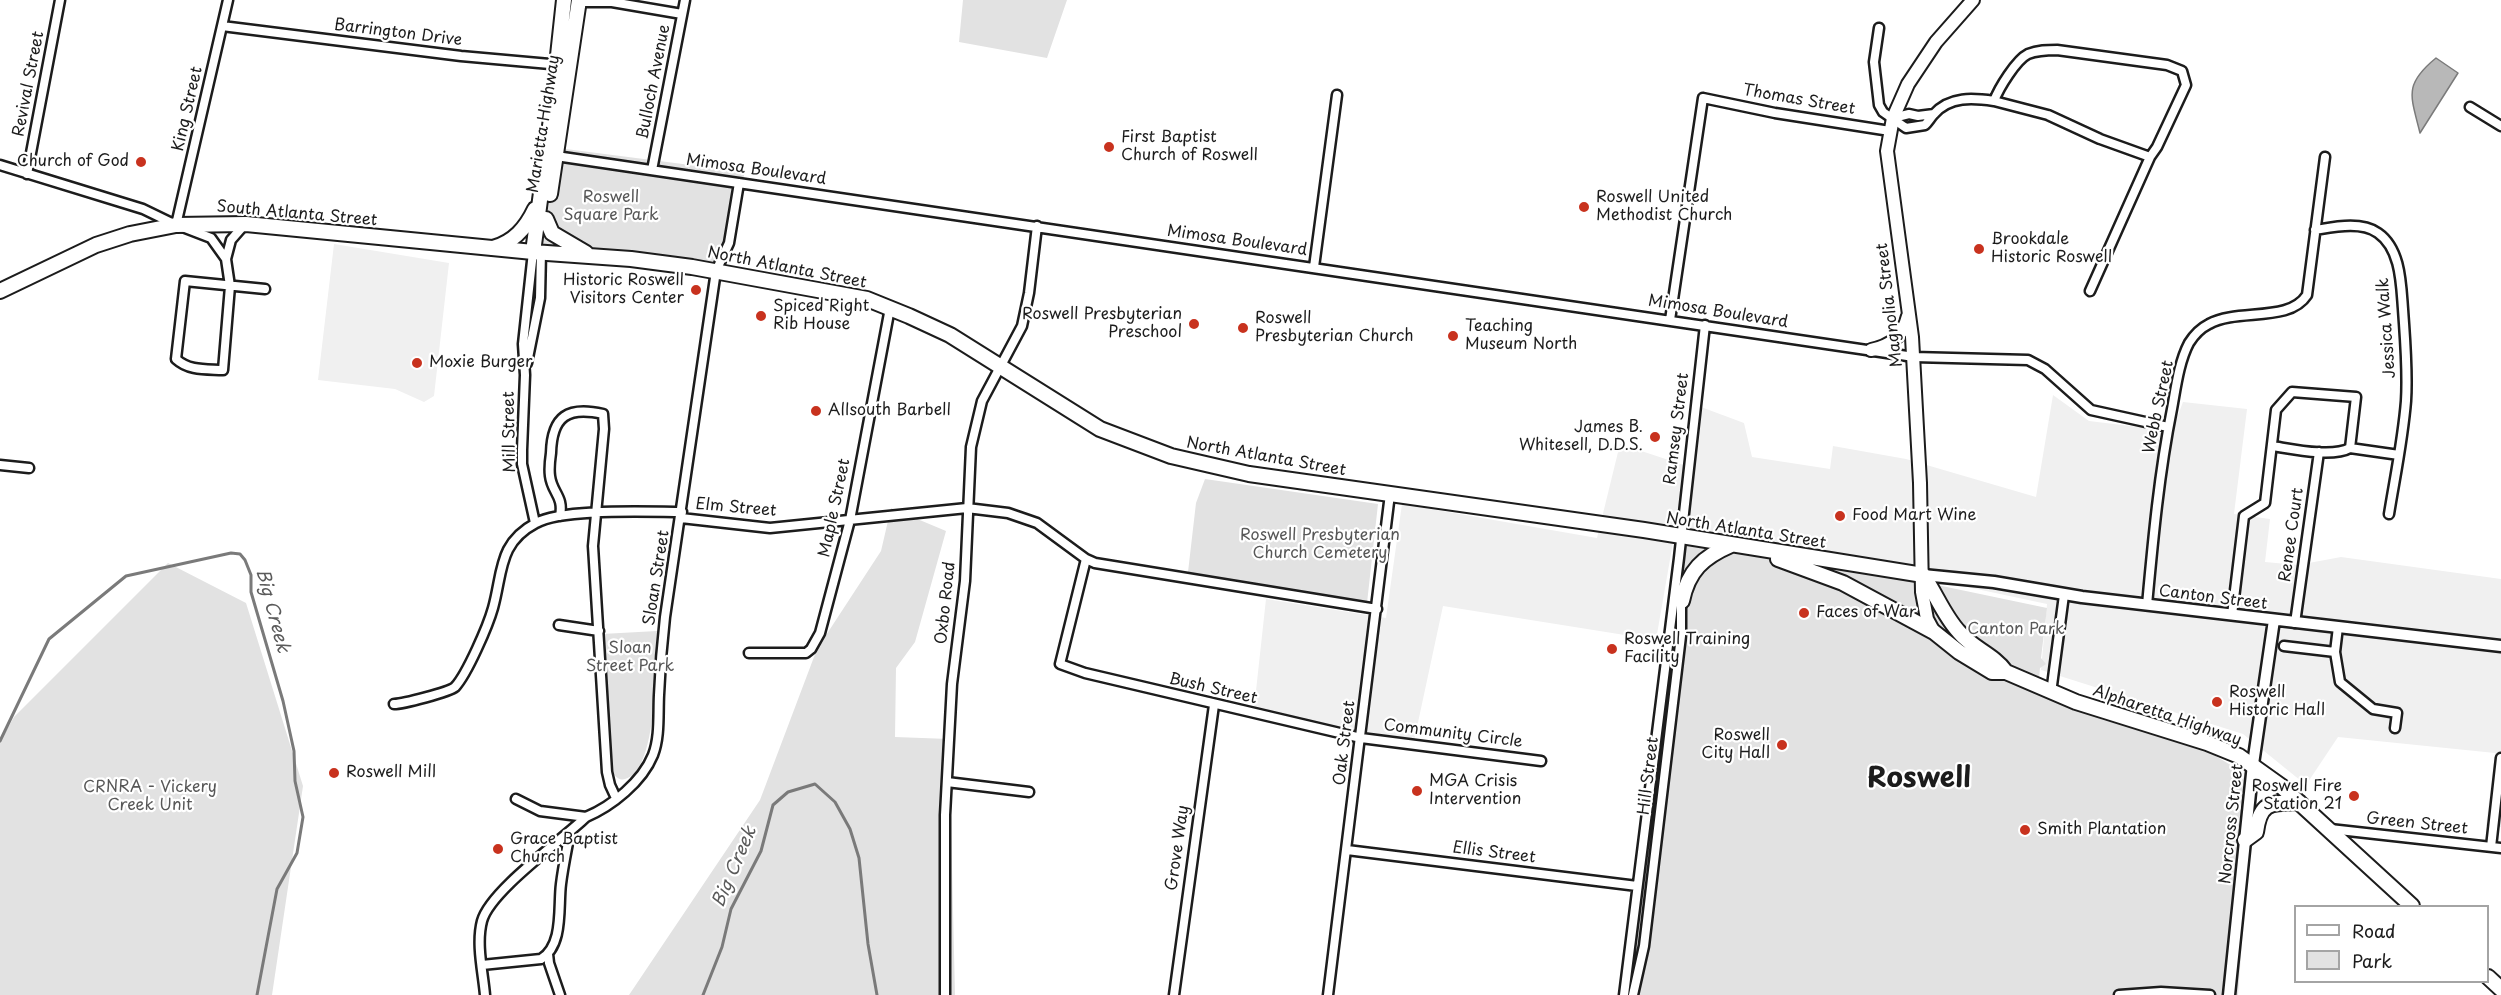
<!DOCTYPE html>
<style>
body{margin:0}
#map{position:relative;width:2501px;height:995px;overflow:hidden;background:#fff;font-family:"Playpen Sans",sans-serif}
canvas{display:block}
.legend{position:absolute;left:2294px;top:905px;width:195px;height:78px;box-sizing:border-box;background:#fff;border:2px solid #a4a4a4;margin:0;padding:8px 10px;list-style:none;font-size:18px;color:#1c1c1c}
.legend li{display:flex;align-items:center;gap:12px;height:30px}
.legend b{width:30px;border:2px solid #a4a4a4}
</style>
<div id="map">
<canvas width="2501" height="995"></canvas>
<ul class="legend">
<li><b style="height:8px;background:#fff"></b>Road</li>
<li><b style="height:16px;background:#e2e2e2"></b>Park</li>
</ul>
</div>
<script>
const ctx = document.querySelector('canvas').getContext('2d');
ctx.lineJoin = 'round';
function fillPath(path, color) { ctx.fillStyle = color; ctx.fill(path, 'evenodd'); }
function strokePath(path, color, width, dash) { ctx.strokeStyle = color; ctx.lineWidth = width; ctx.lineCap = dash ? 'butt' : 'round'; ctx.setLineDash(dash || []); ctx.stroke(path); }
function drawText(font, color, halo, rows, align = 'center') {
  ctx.font = font + ' "Playpen Sans",sans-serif'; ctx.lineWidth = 4.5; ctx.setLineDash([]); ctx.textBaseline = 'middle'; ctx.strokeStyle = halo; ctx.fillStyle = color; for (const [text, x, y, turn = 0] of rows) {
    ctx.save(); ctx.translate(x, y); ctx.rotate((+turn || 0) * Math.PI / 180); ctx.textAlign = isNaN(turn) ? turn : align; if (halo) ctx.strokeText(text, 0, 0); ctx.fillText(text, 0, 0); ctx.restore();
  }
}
const built = new Path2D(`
 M334,244L449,263L434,396L424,402L395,389L318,380Z
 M2053,395L2089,421L2172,431L2183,402L2247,409L2234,514L2270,519L2265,562L2298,565L2341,557L2501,579V827L2486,826L2495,753L2338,737L2306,785L2243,734L2041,670L2047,604L1676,525L1656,640L1443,606L1414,741L1254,709L1266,599L1386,618L1402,504L1597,538L1620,444L1693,468L1701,407L1744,423L1752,457L1830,469L1833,446L1906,459L2036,497Z`);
const green = new Path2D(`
 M963,0H1067L1047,58L959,42Z
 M558,148L745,172L716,271L541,252Z
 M1205,479L1378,504L1367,603L1188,572L1196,503Z
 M891,508L946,531L915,642L896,668L895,737L949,739L955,995H629L760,800L817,649L881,551Z
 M1680,545L1918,581L2047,608L2041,658L2046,664L2040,668L2038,689L2103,720L2194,743L2254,779L2238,995H1628L1652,823Z
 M168,563L246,603L303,786L272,995H0V742L14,717Z
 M657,631C656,659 658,772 625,779C618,781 614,775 611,770L607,676L602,634Z`);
const water = new Path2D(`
 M2436,58L2458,73L2420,133C2411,96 2403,85 2436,58Z`);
const stream = new Path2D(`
 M0,741L49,639L126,576L231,553L240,554L245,560L251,575V592L283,701L294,751L295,781L303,817L297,853L277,889L257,995
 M703,995L722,947L731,909L761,851L773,805L788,792L815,784L835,802L850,829L859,858L868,944L877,995`);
const minor = new Path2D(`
 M579,2H612L682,14
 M222,26L461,56L561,65
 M1879,28L1874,62L1879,105L1883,112L1906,128L1925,125C1928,122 1931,117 1934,114C1950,96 1973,98 1994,101C1999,88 2016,60 2028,54C2038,50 2047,50 2057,50L2167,65L2182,71L2186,85L2157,147L2150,157L2090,291
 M1994,101L2048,115L2100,139L2150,157
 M2470,107L2501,126
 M1893,118L1909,114L1918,116L1934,114
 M556,156L1914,357L2028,360L2045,369L2091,410L2168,427
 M0,165L143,209L176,225L228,0
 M652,170L685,0
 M27,174L60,0
 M245,224L231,240L226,259L230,286L223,370C206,369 189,371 176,359L185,281L265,289
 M185,228L211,238L226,259
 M2315,230C2334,227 2361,221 2378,233C2401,249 2401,284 2403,309C2405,339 2408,370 2406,401C2403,439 2395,477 2389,514
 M533,252L523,344L525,375L522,450V464L535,523
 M1314,267L1337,95
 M1670,320L1703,98L1775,113L1890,131
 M527,363L540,298L541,252
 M2272,446C2292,449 2332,458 2350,448
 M2350,448L2399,455
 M0,465L29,468
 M560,516C564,496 552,493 550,476C549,469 550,460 551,453C552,416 568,406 603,414L604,429L593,546L607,772L610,785L616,798
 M681,518L770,528L967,508L1008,513L1037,523L1086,559L1095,563L1377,609
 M1086,559L1060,664L1085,673L1361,738L1541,761
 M2147,605C2153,540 2159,474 2172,409C2176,387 2179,362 2189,343C2194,335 2201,328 2209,324C2238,308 2289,323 2307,295L2325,157
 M2232,615L2244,516L2265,503L2276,410L2292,392L2356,397L2350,448
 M2295,623L2319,452
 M559,625L599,631
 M2338,627L2335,652L2340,682L2373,709L2397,713L2395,728
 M2284,646L2335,652
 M749,653H806L811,649L820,633L850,520L890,308
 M2051,693L2064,595
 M394,704C403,704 449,692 455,687C467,674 488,626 493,608C503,572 498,543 536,523C562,508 649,512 682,512
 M947,782L1029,792
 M516,799L540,811L586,817
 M2330,829L2501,848
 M2491,847L2501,758
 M1347,850L1637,886
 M548,954L549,963L560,995
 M482,965L541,959C564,945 558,907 561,884C563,867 567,849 570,832
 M485,995C483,972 476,944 482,921C490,891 561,841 586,817C612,806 642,782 653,755C660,737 658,715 659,695C660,669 662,643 665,617L716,271L729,243L739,183
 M945,995V815L952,684L965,581L971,447L982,401L1022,326L1029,293L1037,226
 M1174,995L1214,705
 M1328,995L1390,494
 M1624,995L1679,558L1705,325
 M1633,995L1644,946L1681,636V598
 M2119,995L2161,992L2210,995`);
const tertiary = new Path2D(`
 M1923,575L1994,582L2082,597L2501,646
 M2229,995L2253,764L2274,620`);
const secondary = new Path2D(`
 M1871,350C1891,346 1903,336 1908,316
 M1934,632L1927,619L1922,592L1920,483L1912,337L1887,151L1893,118L1908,84L1936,42L1973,0`);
const primary = new Path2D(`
 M0,291L96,245L130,234L176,225L246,224L533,252`);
const trunk = new Path2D(`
 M564,0L552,111L533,252L631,259L692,267L867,299L909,316L950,335L1100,429L1171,456L1249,474L1644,530L1923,575C1936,594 1944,616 1959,632C1973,649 1993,654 2006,672
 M550,194L579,0
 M546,219L552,233L586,253
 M493,248C514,242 526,228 535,209
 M1778,559L1843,583L1934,632L1959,652L1992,672H2006L2076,702L2207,743L2239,756L2281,786L2412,906
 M1682,601C1688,571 1703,557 1731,545
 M2245,840L2256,832C2260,801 2271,803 2299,802
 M2488,977L2501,989`);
const markers = [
 [1109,147,6,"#c8321e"],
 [141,162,6,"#c8321e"],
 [1584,207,6,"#c8321e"],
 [1979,249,6,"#c8321e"],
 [696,290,6,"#c8321e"],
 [761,316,6,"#c8321e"],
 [1194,324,6,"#c8321e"],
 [1243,328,6,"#c8321e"],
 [1453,336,6,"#c8321e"],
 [417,363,6,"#c8321e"],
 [816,411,6,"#c8321e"],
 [1655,437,6,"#c8321e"],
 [1840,516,6,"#c8321e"],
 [1804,613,6,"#c8321e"],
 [1612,649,6,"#c8321e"],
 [2217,702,6,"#c8321e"],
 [1782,745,6,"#c8321e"],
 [334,773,6,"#c8321e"],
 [1417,791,6,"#c8321e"],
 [2354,796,6,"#c8321e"],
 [2025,830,6,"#c8321e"],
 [498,849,6,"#c8321e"]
];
const streetNames = [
 ["Barrington Drive",398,33,7],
 ["Bulloch Avenue",654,82,-79],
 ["Revival Street",29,84,-79],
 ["Thomas Street",1799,100,10],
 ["King Street",188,109,-77],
 ["Marietta Highway",544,124,-81],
 ["Mimosa Boulevard",756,170,8],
 ["South Atlanta Street",297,214,5],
 ["Mimosa Boulevard",1237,241,8],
 ["North Atlanta Street",787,268,11],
 ["Magnolia Street",1890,305,-97],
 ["Mimosa Boulevard",1718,312,9],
 ["Jessica Walk",2387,328,-94],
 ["Webb Street",2159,407,-78],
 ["Ramsey Street",1677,429,-83],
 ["Mill Street",510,432,-91],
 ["North Atlanta Street",1266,457,10],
 ["Elm Street",736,508,5],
 ["Maple Street",835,508,-78],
 ["North Atlanta Street",1746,531,9],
 ["Renee Court",2292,535,-82],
 ["Sloan Street",657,578,-81],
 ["Canton Street",2213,598,7],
 ["Oxbo Road",946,603,-84],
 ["Bush Street",1213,689,13],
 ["Alpharetta Highway",2167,716,19],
 ["Community Circle",1453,734,7],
 ["Oak Street",1345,743,-83],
 ["Hill Street",1649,776,-83],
 ["Norcross Street",2232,824,-84],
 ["Green Street",2417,824,6],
 ["Grove Way",1178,848,-82],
 ["Ellis Street",1494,853,7]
];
const poiNames = [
 ["First Baptist",1121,138],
 ["Church of Roswell",1121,156],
 ["Church of God",129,162,"right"],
 ["Roswell United",1596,198],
 ["Methodist Church",1596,216],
 ["Brookdale",1991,240],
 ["Historic Roswell",1991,258],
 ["Historic Roswell",684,281,"right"],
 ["Visitors Center",684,299,"right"],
 ["Spiced Right",773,307],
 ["Rib House",773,325],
 ["Roswell Presbyterian",1182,315,"right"],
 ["Preschool",1182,333,"right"],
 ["Roswell",1255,319],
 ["Presbyterian Church",1255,337],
 ["Teaching",1465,327],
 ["Museum North",1465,345],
 ["Moxie Burger",429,363],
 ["Allsouth Barbell",828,411],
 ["James B.",1643,428,"right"],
 ["Whitesell, D.D.S.",1643,446,"right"],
 ["Food Mart Wine",1852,516],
 ["Faces of War",1816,613],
 ["Roswell Training",1624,640],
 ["Facility",1624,658],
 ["Roswell",2229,693],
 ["Historic Hall",2229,711],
 ["Roswell",1770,736,"right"],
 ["City Hall",1770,754,"right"],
 ["Roswell Mill",346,773],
 ["MGA Crisis",1429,782],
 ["Intervention",1429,800],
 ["Roswell Fire",2342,787,"right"],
 ["Station 21",2342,805,"right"],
 ["Smith Plantation",2037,830],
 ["Grace Baptist",510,840],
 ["Church",510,858]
];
const parkNames = [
 ["Roswell",611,198],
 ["Square Park",611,216],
 ["Roswell Presbyterian",1320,536],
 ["Church Cemetery",1320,554],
 ["Canton Park",2016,630],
 ["Sloan",630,649],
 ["Street Park",630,667],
 ["CRNRA - Vickery",150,788],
 ["Creek Unit",150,806]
];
const waterNames = [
 ["Big Creek",272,611,75],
 ["Big Creek",735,867,-67]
];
const townNames = [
 ["Roswell",1919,779]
];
fillPath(built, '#f0f0f0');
fillPath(green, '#e2e2e2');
fillPath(water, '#b8b8b8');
strokePath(water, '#7a7a7a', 1.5);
strokePath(stream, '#7a7a7a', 3);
strokePath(minor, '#1c1c1c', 13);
strokePath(tertiary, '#1c1c1c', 15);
strokePath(secondary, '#1c1c1c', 16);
strokePath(primary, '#1c1c1c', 18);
strokePath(trunk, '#1c1c1c', 18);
strokePath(minor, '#fff', 8);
strokePath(tertiary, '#fff', 10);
strokePath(secondary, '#fff', 12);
strokePath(primary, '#fff', 14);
strokePath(trunk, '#fff', 14);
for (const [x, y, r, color] of markers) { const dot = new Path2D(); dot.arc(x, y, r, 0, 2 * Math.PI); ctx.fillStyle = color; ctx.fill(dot); strokePath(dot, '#fff', 2); }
drawText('16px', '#1c1c1c', '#fff', streetNames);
drawText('16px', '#1c1c1c', '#fff', poiNames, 'left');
drawText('16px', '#575757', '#fff', parkNames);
drawText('italic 18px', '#5a5a5a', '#fff', waterNames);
drawText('bold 28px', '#1c1c1c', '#fff', townNames);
</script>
